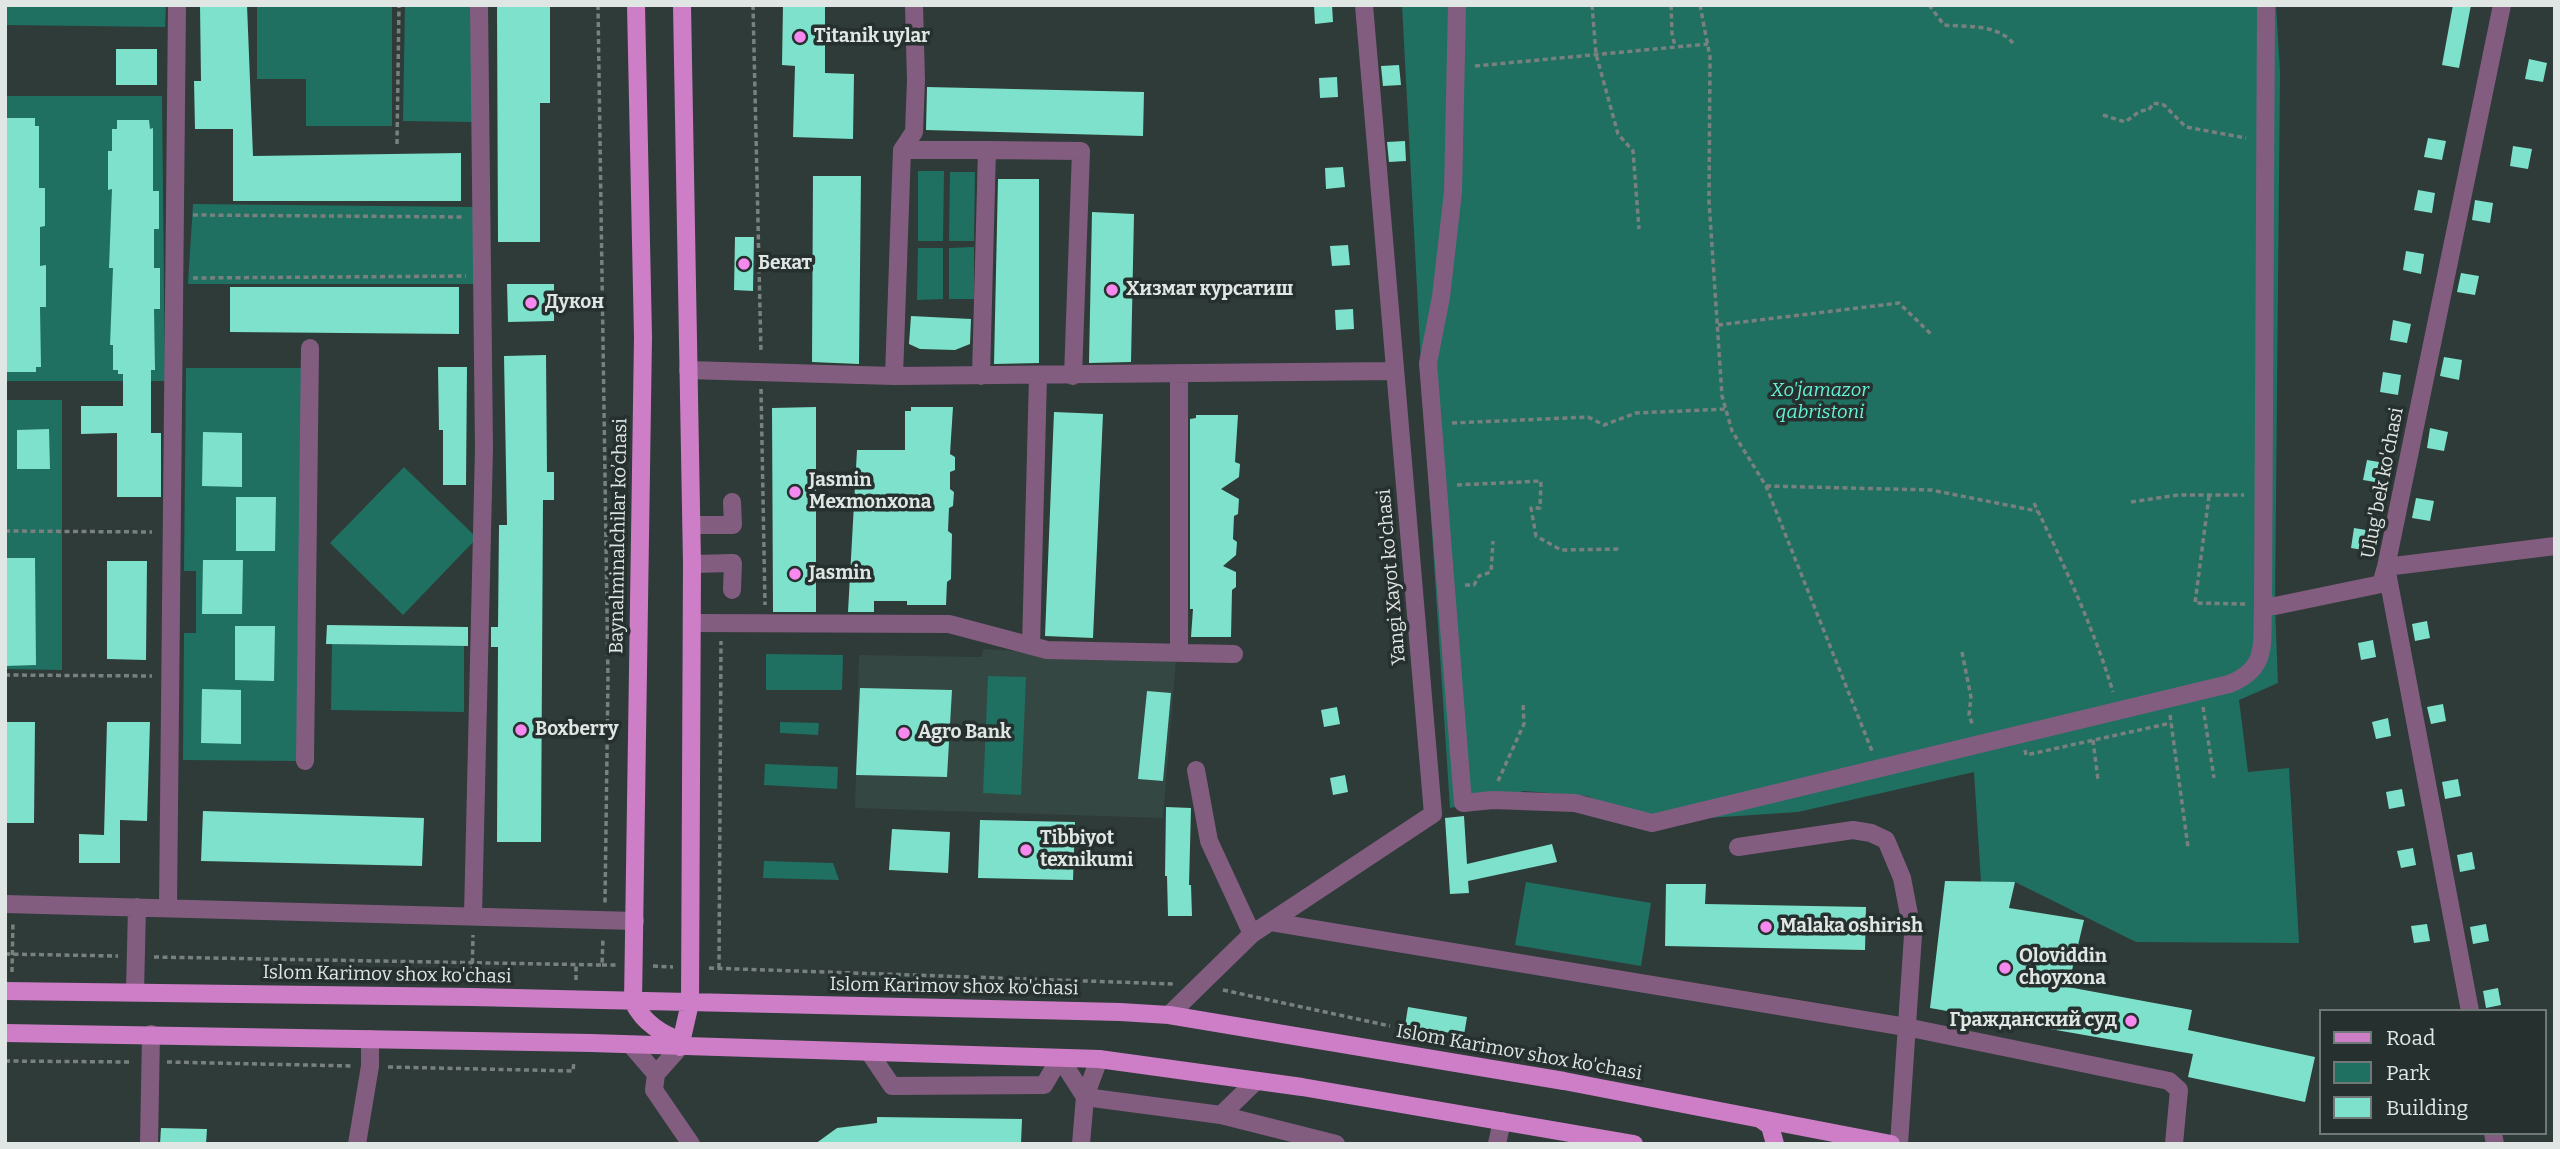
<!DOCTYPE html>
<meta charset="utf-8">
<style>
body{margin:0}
#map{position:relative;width:2560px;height:1149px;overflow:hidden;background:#2f3b38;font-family:Bitter,serif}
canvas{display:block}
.frame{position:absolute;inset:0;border:7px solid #e0e6e4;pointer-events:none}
.legend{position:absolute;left:2319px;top:1009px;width:228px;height:126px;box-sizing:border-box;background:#26302e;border:2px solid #707977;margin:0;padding:9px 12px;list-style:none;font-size:21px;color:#e0e6e4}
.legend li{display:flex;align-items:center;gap:14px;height:35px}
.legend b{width:35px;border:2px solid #707977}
</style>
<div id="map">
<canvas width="2560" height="1149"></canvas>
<div class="frame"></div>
<ul class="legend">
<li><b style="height:9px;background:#cd7ec7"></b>Road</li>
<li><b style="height:19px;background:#1f7061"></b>Park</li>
<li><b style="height:19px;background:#7ee1cb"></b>Building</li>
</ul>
</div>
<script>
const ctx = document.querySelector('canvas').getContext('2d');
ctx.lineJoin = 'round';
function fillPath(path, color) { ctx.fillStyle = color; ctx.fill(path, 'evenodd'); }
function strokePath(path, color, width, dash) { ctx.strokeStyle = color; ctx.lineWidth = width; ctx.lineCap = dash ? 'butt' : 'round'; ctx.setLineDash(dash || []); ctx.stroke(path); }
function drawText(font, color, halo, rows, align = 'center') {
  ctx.font = font + ' Bitter,serif'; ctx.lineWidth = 7; ctx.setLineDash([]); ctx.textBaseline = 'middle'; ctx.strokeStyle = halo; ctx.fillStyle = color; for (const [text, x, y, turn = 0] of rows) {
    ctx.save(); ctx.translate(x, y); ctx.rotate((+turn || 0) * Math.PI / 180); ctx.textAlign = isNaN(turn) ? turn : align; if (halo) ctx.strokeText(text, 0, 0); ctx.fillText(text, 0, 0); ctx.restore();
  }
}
const built = new Path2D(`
 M983,649L1176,660L1163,818L855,808L859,655L982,657Z`);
const green = new Path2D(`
 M5,5H166L165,27L5,25Z
 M257,5H392V126H306V79H257Z
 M405,5H475L473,122L403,121Z
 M1402,5H2276L2280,72L2275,606L2278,683L2239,700L2248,772L2289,768L2299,943L2136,942L2015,882H1981L1974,772L1798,812L1647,822L1587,796L1524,791L1450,808L1421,364Z
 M5,96H162L165,381H5Z
 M918,171H944L943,241H918Z
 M950,172H975L974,241H949Z
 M193,204L474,207L477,284H188Z
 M974,247V299H949V248Z
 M918,248H943V299L917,300Z
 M186,368H304L299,761L183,760L184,633H196V571H184Z
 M5,400H62V670L5,669Z
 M404,467L477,538L403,615L330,543Z
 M332,644L464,646V712L331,710Z
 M766,654L843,655L842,690H766Z
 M988,676L1026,677L1021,795L983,793Z
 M780,722L819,723L818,735L780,733Z
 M765,764L838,767L837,789L764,785Z
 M764,861L833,863L839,880L763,878Z
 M1526,882L1651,903L1641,966L1515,945Z`);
const building = new Path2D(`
 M200,5H247L253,156L461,153V201H233V129H195L194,81H201Z
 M497,5H550V103H540V242H498Z
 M783,5H825V73L854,74L853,139L793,137L795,66L782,65Z
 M1314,5H1332L1333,22L1315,24Z
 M2453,5H2471L2459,68L2442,65Z
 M116,49H157V85H116Z
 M2529,59L2547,63L2543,82L2525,79Z
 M1399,65L1401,85L1383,86L1381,66Z
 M1337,77L1338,97L1320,98L1319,78Z
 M927,87L1144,92L1143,136L926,130Z
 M5,118H35V126H39V188H45V226L40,227V266L46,265V307H40L41,367H36V372H5Z
 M117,120H149L150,129L153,128V191H159V229H154V268H160V309H154L155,370H151V433H161V497H117V433L81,434V406H123V374H118V370H113V345H110L113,268H109L112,189L108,190V151H112V129H117Z
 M2428,138L2446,141L2442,160L2424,157Z
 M1405,141L1406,161L1389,162L1387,142Z
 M2513,146L2532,149L2528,169L2510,166Z
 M1343,167L1345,187L1326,189L1325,168Z
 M813,176H861L859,364L812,362Z
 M998,179H1039V363L994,364Z
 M2418,190L2435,193L2432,213L2414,210Z
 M2475,200L2493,203L2490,223L2472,220Z
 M1092,212L1134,214L1131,362L1089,363Z
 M735,237H754L753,291L734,290Z
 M1348,245L1350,265L1332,266L1330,246Z
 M2406,251L2424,254L2421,274L2403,270Z
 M2461,273L2479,276L2475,295L2457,292Z
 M507,284H554V321L508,322Z
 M230,287H459V334L230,332Z
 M1353,309L1354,329L1336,330L1335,310Z
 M911,316L971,319L970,344L955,350L920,349L909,344Z
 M2393,320L2411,324L2407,343L2390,340Z
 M546,355L547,472H554V500H543L541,842H497L498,647H491V627H498L499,525H507L504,356Z
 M2444,357L2462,360L2459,380L2440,376Z
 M438,367H467L466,485H443V430H439Z
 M2383,372L2401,375L2398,395L2380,392Z
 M816,407V612H773L772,408Z
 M911,407H953L950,454L955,457V470L950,472V489L954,492L953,506L949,508L948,531L952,534L951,579L947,582L946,605H907V601H874V612H848L857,450H905V411H911Z
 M1054,412L1103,414L1093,638L1045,636Z
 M1196,415H1238L1235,462L1240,464L1239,477L1221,489L1239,499L1238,514L1234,516L1233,539L1237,542L1236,555L1223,566L1236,572V587L1232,590L1231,637H1191L1193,609H1190V419L1196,418Z
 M2430,428L2448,432L2444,451L2427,448Z
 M49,429L50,469H17V430Z
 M203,432L242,433V487L202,486Z
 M2367,460L2385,463L2381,483L2363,480Z
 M236,497H276L275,551H236Z
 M2416,498L2434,501L2430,521L2412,518Z
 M2354,528L2372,531L2369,551L2351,548Z
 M5,558H35L36,665L5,666Z
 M203,560H243L242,614H202Z
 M107,561H147L146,660L107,659Z
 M2427,621L2430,638L2415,641L2412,624Z
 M327,625L468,627V646L326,644Z
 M235,626H275L274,681L235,680Z
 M2373,640L2376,657L2361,660L2358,643Z
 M860,688L952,690L947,777L856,775Z
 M202,689L241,690V744L201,743Z
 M1147,691L1171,693L1163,781L1138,779Z
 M2443,704L2446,721L2431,724L2427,707Z
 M1337,707L1340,724L1324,727L1321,710Z
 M2388,718L2391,736L2376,739L2372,722Z
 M5,722H35L34,823H5Z
 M107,722H150L147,821L120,820V863H79V834L104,835Z
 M1345,775L1348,792L1333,795L1330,778Z
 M2458,779L2461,796L2445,799L2442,782Z
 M2402,789L2405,806L2389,809L2386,792Z
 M1166,807L1191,808L1189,885H1191L1192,916H1168L1167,876H1165Z
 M203,811L424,818L422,866L201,861Z
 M1464,816L1467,864L1552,844L1557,862L1468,881L1469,893L1450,894L1445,818Z
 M980,820L1075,822L1073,880L978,878Z
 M892,829L950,832L948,873L889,870Z
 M2413,848L2416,865L2401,868L2397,851Z
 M2472,852L2475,869L2460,872L2457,855Z
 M1945,881L2015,882L2009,908L2084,920L2068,987L2192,1010L2188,1030L2315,1057L2305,1102L2188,1077L2193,1054L1930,1008Z
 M1666,884H1706L1705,904L1866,907L1865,950L1665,946Z
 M2427,924L2430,941L2414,943L2411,926Z
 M2486,924L2489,941L2473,944L2470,927Z
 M2498,988L2501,1005L2486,1008L2483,991Z
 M1408,1007L1467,1017L1464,1035L1405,1026Z
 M877,1117L1022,1119L1021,1144H815L837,1128L877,1123Z
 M161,1128L207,1129L206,1144H160Z`);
const path = new Path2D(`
 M598,5L608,678L605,903
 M753,5L761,353
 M1592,5L1596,54L1618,134L1633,151L1639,229
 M1671,5L1672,34L1675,46
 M1700,5L1710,57L1709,201L1722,396L1732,431L1766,486L1872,751
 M1929,5L1944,25C1967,27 1997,24 2013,43
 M1475,66L1708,44
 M2103,115L2125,122L2140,111L2149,110L2153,103L2164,105L2186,127L2246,138
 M397,144L399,5
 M193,215L465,217
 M193,278L466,276
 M1718,325L1899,303L1931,334
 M761,389L765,605
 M1452,423L1588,417L1604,425L1636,413L1726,409
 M1457,485L1541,481L1540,508H1531L1536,536L1561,550L1621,549
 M1766,486L1931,490L2037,511
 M2209,496L2195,603L2245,604
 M2131,502L2178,495H2244
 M2034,503C2064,565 2093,626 2113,692
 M5,531L152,532
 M1465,585H1474L1479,576L1491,572L1493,541
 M1962,652L1971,697L1969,715L1973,726
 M5,675L152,676
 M2203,707L2214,778
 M2170,715L2188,847
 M2093,740L2098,780
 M2025,750L2026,755L2171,723
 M1498,781L1524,724L1523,703
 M5,954L118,956
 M154,957L602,965L603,938
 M602,965H617
 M653,966L673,967
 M709,968L1173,984
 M719,968L721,641
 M12,972L13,921
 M472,980L473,935
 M576,980V965
 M1223,990L1390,1026
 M5,1061L131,1062
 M167,1062L352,1066
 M388,1067L573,1071L574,1061`);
const minor = new Path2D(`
 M1457,5L1453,192L1441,297L1428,363L1463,803L1493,800L1575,803L1652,823L2229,684C2270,668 2261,642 2263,605
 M2266,5L2263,605L2275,606L2381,584L2386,567L2555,546
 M902,150H987L981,376
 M987,150L1081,151L1073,376
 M688,370L894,376L1395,371
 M894,376L902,150L914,132L916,80L914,5
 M692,525H733L732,502
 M692,564L733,563L732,590
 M692,623L949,624L1047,650L1234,654
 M1031,646L1038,376
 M1179,653V374
 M305,761L310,348
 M1196,770L1209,841L1252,934
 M1738,847L1853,830L1871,833L1886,840L1902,878L1913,935L1899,1144
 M5,904L635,921
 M168,907L177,5
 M473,915L484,448L479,5
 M1271,922L1906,1027L2169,1081L2179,1090L2174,1144
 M135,992L137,907
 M2470,1011L2386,567L2502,5
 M1169,1015L1252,934L1433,814L1364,5
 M631,1045L656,1074L680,1047
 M869,1052L892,1086L1044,1085L1060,1058L1085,1097L1221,1115L1256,1081
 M656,1074L654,1090L691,1144
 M1221,1115L1336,1144
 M2493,1133L2495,1144
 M149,1144L151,1034
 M357,1144L370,1066V1039
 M1081,1144L1085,1097L1099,1059
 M1497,1144L1502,1121`);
const major = new Path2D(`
 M636,5L643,337L633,1002C644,1023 661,1034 684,1042
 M5,991L472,997L1120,1012L1169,1015L1564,1081L1891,1144
 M5,1033L591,1043L1099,1059L1302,1087L1634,1144
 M680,1047L690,1003L692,564L682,5
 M1760,1119L1770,1126L1775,1144`);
const markers = [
 [800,37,7,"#f589ef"],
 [744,264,7,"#f589ef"],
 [1112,290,7,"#f589ef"],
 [531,303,7,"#f589ef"],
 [795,492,7,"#f589ef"],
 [795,574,7,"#f589ef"],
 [521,730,7,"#f589ef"],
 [904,733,7,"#f589ef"],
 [1026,850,7,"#f589ef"],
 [1766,927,7,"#f589ef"],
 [2005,968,7,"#f589ef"],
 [2131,1021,7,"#f589ef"]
];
const poiNames = [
 ["Titanik uylar",814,37],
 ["Бекат",758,264],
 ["Хизмат курсатиш",1126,290],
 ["Дукон",545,303],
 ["Jasmin",809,481],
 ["Mexmonxona",809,503],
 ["Jasmin",809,574],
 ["Boxberry",535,730],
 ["Agro Bank",918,733],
 ["Tibbiyot",1040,839],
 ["texnikumi",1040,861],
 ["Malaka oshirish",1780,927],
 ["Oloviddin",2019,957],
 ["choyxona",2019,979],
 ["Гражданский суд",2117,1021,"right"]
];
const parkNames = [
 ["Xo'jamazor",1820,391],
 ["qabristoni",1820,413]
];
const streetNames = [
 ["Ulug'bek ko'chasi",2383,483,-79],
 ["Baynalminalchilar ko’chasi",619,536,-89],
 ["Yangi Xayot ko'chasi",1392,577,-95],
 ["Islom Karimov shox ko'chasi",387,975,1],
 ["Islom Karimov shox ko'chasi",954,987,1],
 ["Islom Karimov shox ko'chasi",1519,1053,10]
];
fillPath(built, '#344743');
fillPath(green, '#1f7061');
fillPath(building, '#7ee1cb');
strokePath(path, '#78817f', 3.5, [5, 3.5]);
strokePath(minor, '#835d80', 18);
strokePath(major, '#cd7ec7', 18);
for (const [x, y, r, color] of markers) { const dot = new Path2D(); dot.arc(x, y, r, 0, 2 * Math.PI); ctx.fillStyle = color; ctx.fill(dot); strokePath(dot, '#26302e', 2.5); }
drawText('bold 19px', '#e0e6e4', '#26302e', poiNames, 'left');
drawText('italic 19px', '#66f3d7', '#26302e', parkNames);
drawText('19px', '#e0e6e4', '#26302e', streetNames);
</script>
